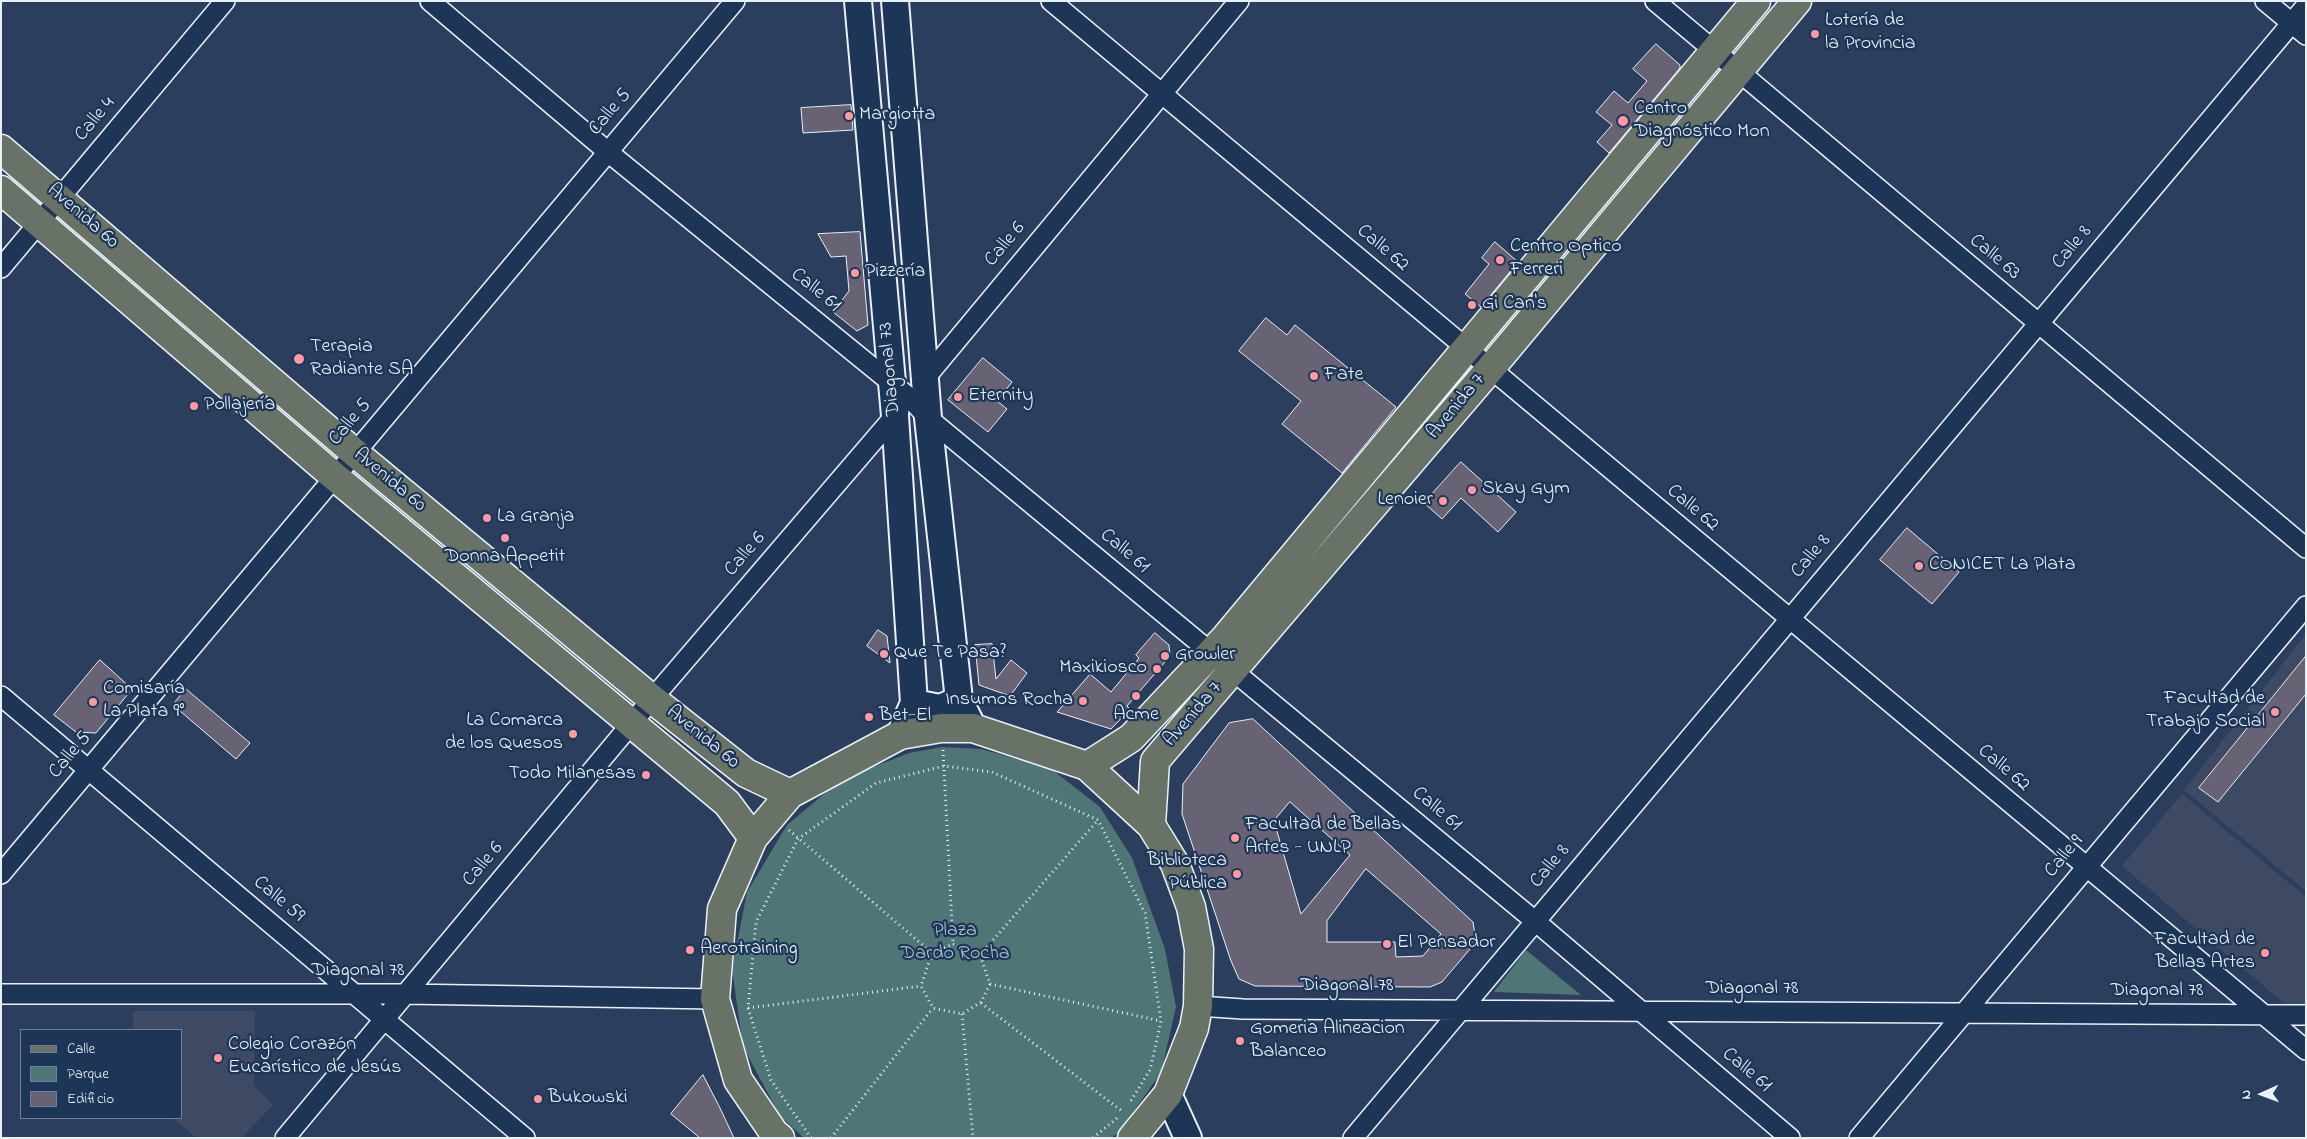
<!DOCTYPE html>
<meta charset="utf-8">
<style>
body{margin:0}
#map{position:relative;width:2307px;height:1139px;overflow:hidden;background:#2c3e5d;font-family:"Indie Flower",sans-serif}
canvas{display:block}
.frame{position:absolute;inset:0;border:2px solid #e8f1f8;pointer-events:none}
.legend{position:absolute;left:20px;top:1029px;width:162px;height:90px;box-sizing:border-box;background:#1d3557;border:1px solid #6e8097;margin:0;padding:6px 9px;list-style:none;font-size:15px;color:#e8f1f8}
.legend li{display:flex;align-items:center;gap:10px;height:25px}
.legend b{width:25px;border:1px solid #6e8097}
.north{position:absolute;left:2237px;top:1069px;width:50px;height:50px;-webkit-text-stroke:4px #1d3557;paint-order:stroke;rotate:268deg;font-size:14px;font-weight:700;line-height:20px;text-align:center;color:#e8f1f8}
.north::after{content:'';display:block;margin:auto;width:18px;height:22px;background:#e8f1f8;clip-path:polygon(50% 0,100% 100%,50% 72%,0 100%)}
</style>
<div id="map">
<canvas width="2307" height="1139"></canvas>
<div class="frame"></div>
<ul class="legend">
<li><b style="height:6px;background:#697266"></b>Calle</li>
<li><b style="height:14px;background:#4f7577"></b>Parque</li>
<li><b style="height:14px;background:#676274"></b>Edificio</li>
</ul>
<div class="north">N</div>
</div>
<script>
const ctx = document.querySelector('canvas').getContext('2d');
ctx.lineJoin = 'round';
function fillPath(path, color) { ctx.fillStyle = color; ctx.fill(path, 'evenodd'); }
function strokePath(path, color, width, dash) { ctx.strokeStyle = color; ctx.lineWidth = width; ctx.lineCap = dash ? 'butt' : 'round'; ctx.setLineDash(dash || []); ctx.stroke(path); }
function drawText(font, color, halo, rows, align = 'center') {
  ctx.font = font + ' "Indie Flower",sans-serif'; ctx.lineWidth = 4.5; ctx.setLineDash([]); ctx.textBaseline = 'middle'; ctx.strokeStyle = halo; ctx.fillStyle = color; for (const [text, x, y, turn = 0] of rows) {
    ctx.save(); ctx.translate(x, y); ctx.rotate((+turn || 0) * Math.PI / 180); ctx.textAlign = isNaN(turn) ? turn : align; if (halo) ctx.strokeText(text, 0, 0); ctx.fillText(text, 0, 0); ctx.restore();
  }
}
const built = new Path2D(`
 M2306,634V891L2184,790Z
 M2182,794L2306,897V1009L2292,1010L2122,866Z
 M133,1011H255L254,1085L273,1105L242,1138H197L172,1118H181V1030H133Z`);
const green = new Path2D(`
 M942,747L981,749L1050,768L1100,807L1132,858L1165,949L1176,1007L1161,1073L1118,1133L1111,1138H804L780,1116L743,1047L732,969L747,892L787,825L842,779L909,753Z
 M1526,950L1581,995L1494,992Z`);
const building = new Path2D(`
 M1656,44L1680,65V68L1609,153L1597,142L1612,125L1596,112L1614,91L1628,103L1647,81L1633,69Z
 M851,105L853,130L803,133L801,108Z
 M860,232L868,325L857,331L833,312L849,291L846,256L831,257L818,234Z
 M1495,242L1518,262L1481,307L1465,294L1489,264L1482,258Z
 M1266,318L1287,335L1295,325L1396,407L1342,473L1282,424L1301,401L1239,351Z
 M983,358L1012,382L997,401L1007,409L988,432L948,400Z
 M1461,462L1516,512L1498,532L1461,498L1442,519L1424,503Z
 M1907,528L1959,572L1932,604L1880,560Z
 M878,630L887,636L890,663L867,646Z
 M1155,633L1169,645L1170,656L1127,706L1130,709L1111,729L1057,712L1090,674L1111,692L1139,658L1136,655Z
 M992,644L996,679L1011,660L1027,673L1010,696L979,685L975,645Z
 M2306,656V694L2218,802L2199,788Z
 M100,660L132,689L96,733L76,732L54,715Z
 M186,689L250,743L236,759L173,705Z
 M1253,719L1473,922L1476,942L1442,982L1430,987L1255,986L1239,979L1231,961L1182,814L1183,784L1229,723ZM1290,802L1350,855L1301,914L1274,821ZM1366,869L1441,934L1423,956L1396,957L1395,942H1327V921Z
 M703,1075L720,1108L734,1138H700L671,1114Z`);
const path = new Path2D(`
 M943,750L953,944
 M789,830L932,953
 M953,944L980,955L990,984L981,1002L962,1014L933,1008L921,986L932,953Z
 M980,955L1098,820
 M990,984L1161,1021
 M981,1003L1123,1112
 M748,1008L921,986
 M962,1014L973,1138
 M811,1138L771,1080L748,1008L756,922L798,839L876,783L944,766L992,772L1098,820L1145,913L1161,1021L1150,1070L1130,1102
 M831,1138L933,1008
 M1093,1138L1117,1118`);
const minor = new Path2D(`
 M430,1L608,152L910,398L928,418L1535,921L1790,1138
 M1051,1L2306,1050
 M1655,1L2306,548
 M2265,1L2306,35
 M1,268L225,1
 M922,382L1239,1
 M1,696L525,1138
 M1,874L735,1
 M1,994H405L715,999
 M1198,1006L1243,1009L2306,1015
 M285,1138L652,699L899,411
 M1353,1138L2306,6
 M1859,1138L2306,606`);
const secondary = new Path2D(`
 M858,1L895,416L914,703L900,735
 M895,1L928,418L959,700L973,728
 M914,703L940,708L959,700
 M1168,1094L1188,1138`);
const primary = new Path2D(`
 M1,149L355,453L652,699L746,773L790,794
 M1,190L335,477L727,803L753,838
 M1087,766L1131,738L1226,637L1756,1
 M1151,825L1155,761L1490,369L1797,1
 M780,1138L774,1133L738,1080L715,999L722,909L753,838L790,794L900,735L941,728H973L1087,766L1151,825L1175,864L1191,907L1199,949L1198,1006L1194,1028L1168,1094L1132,1138`);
const markers = [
 [1815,34,5,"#ff9aa2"],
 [849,116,5,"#ff9aa2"],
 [1623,121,6,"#ff9aa2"],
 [1500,260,5,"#ff9aa2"],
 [855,273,5,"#ff9aa2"],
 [1472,305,5,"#ff9aa2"],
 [299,359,6,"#ff9aa2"],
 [1314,376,5,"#ff9aa2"],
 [958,397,5,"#ff9aa2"],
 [194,406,5,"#ff9aa2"],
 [1472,490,5,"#ff9aa2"],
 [1443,501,5,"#ff9aa2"],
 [487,518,5,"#ff9aa2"],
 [505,538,5,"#ff9aa2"],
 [1919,566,5,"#ff9aa2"],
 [884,654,5,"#ff9aa2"],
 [1165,656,5,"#ff9aa2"],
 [1157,669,5,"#ff9aa2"],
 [1136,696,5,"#ff9aa2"],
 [1083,701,5,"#ff9aa2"],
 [93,702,5,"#ff9aa2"],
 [2275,712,5,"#ff9aa2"],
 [869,717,5,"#ff9aa2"],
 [573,734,5,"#ff9aa2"],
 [646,775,5,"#ff9aa2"],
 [1235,838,5,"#ff9aa2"],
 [1237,874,5,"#ff9aa2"],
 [1387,944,5,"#ff9aa2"],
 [690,950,5,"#ff9aa2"],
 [2265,953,5,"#ff9aa2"],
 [1240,1041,5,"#ff9aa2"],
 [218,1058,5,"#ff9aa2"],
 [538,1099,5,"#ff9aa2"]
];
const poiNames = [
 ["Lotería de",1825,22],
 ["la Provincia",1825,45],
 ["Centro",1634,110],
 ["Diagnóstico Mon",1634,133],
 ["Margiotta",859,116],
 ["Centro Optico",1510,248],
 ["Ferreri",1510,271],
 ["Pizzería",865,273],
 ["Gi Can's",1482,305],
 ["Terapia",310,348],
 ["Radiante SA",310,371],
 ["Fate",1324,376],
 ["Eternity",968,397],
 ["Pollajería",204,406],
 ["Skay Gym",1482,490],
 ["Lenoier",1433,501,"right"],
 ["La Granja",497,518],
 ["Donna Appetit",505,558,"center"],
 ["CONICET La Plata",1929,566],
 ["Que Te Pasa?",894,654],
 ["Growler",1175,656],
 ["Maxikiosco",1147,669,"right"],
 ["Comisaría",103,690],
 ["La Plata 9°",103,713],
 ["Facultad de",2265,700,"right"],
 ["Trabajo Social",2265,723,"right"],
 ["Insumos Rocha",1073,701,"right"],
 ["Acme",1136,716,"center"],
 ["Bet-El",879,717],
 ["La Comarca",563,722,"right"],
 ["de los Quesos",563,745,"right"],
 ["Todo Milanesas",636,775,"right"],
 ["Facultad de Bellas",1245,826],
 ["Artes - UNLP",1245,849],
 ["Biblioteca",1227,862,"right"],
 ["Pública",1227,885,"right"],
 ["Facultad de",2255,941,"right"],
 ["Bellas Artes",2255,964,"right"],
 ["El Pensador",1397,944],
 ["Aerotraining",700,950],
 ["Gomeria Alineacion",1250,1030],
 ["Balanceo",1250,1053],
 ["Colegio Corazón",228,1046],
 ["Eucarístico de Jesús",228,1069],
 ["Bukowski",548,1099]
];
const streetNames = [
 ["Calle 5",611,113,-50],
 ["Calle 4",96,120,-50],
 ["Avenida 60",82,217,41],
 ["Calle 6",1006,245,-50],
 ["Calle 8",2073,248,-50],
 ["Calle 62",1382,249,40],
 ["Calle 63",1994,258,40],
 ["Calle 61",815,291,39],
 ["Diagonal 73",891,369,-95],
 ["Avenida 7",1457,407,-50],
 ["Calle 5",351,423,-50],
 ["Avenida 60",389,481,40],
 ["Calle 62",1692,509,40],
 ["Calle 61",1124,552,40],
 ["Calle 6",746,555,-49],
 ["Calle 8",1812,557,-50],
 ["Avenida 7",1194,715,-49],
 ["Avenida 60",702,738,39],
 ["Calle 5",71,756,-50],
 ["Calle 62",2003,769,40],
 ["Calle 61",1436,810,40],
 ["Calle 9",2065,857,-50],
 ["Calle 6",484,865,-50],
 ["Calle 8",1551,867,-50],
 ["Calle 59",278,900,40],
 ["Diagonal 78",358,972],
 ["Diagonal 78",1347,987],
 ["Diagonal 78",1752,990],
 ["Diagonal 78",2157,992],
 ["Calle 61",1746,1071,40]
];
const parkNames = [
 ["Plaza",955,932],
 ["Dardo Rocha",955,955]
];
fillPath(built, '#3e4964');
fillPath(green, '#4f7577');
fillPath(building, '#676274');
strokePath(building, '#e8f1f8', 1);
strokePath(minor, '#e8f1f8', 22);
strokePath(secondary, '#e8f1f8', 30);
strokePath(primary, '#e8f1f8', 31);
strokePath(path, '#e8f1f8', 3, [1, 4]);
strokePath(minor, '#1d3557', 19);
strokePath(secondary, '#1d3557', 26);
strokePath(primary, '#697266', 28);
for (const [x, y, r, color] of markers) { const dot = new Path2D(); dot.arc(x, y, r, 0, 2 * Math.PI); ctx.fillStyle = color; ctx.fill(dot); strokePath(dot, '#1d3557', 2); }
drawText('20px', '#e8f1f8', '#1d3557', poiNames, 'left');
drawText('20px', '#e8f1f8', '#1d3557', streetNames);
drawText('20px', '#b2c6cb', '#1d3557', parkNames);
</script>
